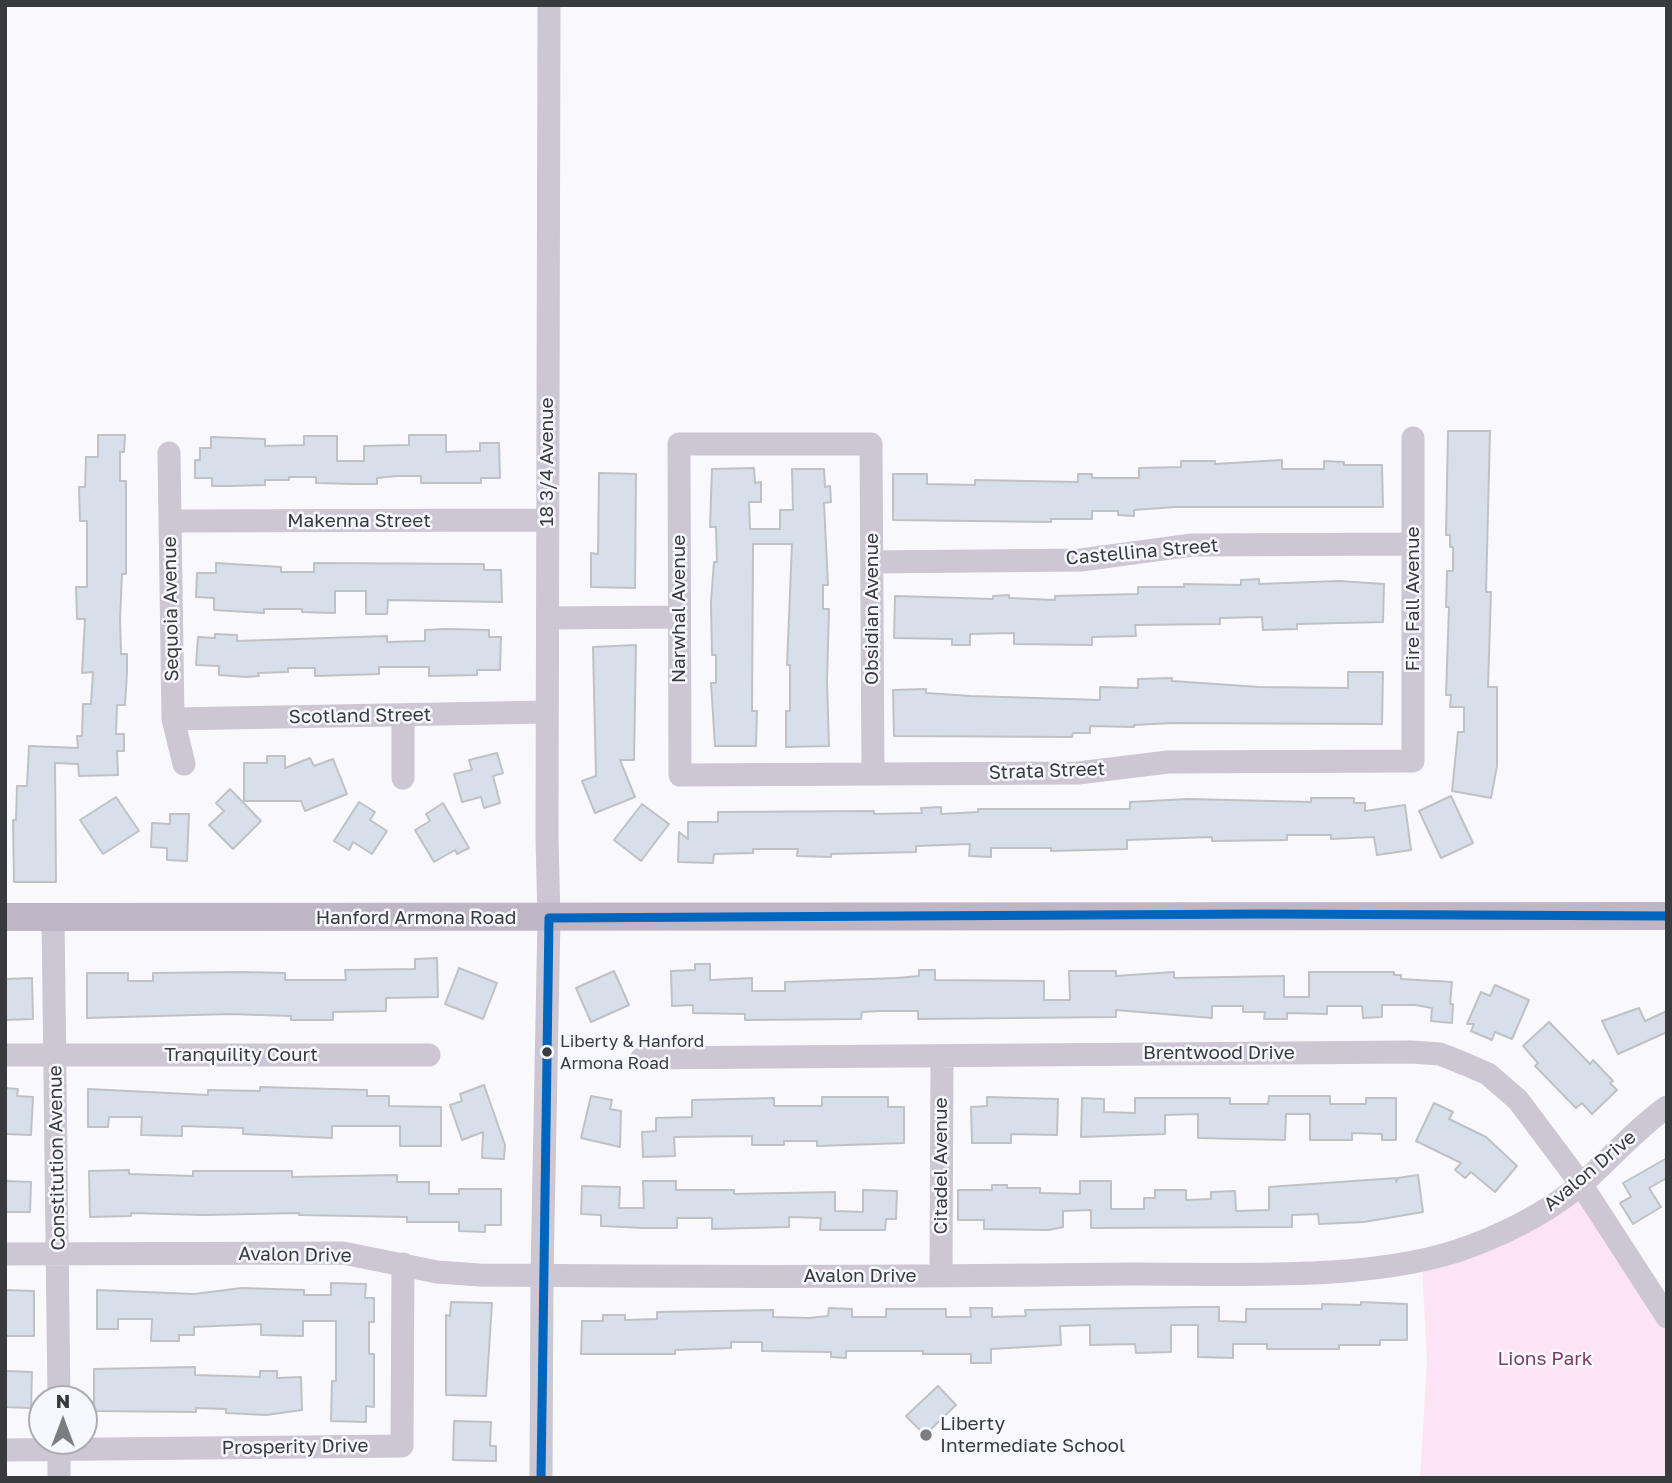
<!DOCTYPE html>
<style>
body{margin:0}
#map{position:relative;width:1672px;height:1483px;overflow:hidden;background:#f9f9fd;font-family:"Golos Text",sans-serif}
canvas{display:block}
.frame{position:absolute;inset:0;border:7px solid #393a3e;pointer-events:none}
.north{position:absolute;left:28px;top:1385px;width:70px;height:70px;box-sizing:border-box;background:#f7f8ff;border:2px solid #abacb2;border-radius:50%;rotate:0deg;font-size:19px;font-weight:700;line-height:28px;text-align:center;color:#393a3e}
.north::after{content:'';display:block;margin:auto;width:24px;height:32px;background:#7c7d81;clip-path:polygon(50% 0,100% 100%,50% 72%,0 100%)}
</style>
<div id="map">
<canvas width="1672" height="1483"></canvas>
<div class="frame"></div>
<div class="north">N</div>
</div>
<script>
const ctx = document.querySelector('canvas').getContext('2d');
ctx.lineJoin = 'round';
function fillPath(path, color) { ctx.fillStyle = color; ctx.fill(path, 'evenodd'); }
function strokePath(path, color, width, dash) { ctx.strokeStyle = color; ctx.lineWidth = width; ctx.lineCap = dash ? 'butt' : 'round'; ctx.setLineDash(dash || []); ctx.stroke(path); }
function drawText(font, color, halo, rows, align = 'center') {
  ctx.font = font + ' "Golos Text",sans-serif'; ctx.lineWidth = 5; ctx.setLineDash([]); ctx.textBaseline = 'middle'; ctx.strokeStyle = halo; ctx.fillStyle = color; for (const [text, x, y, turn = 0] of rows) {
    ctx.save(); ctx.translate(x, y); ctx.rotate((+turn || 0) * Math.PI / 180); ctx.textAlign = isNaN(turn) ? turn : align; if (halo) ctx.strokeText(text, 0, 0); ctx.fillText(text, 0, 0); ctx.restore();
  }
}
const green = new Path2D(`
 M1580,1199L1667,1329V1478H1420L1427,1362L1422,1266Z`);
const building = new Path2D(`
 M1448,431H1490L1486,592H1491L1488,687H1497V766L1491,798L1452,791L1458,732H1464V707H1450L1451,695H1446L1449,607H1446L1447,571H1453V547H1450V535H1446Z
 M98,435H125L124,452H120V481H126V574H122L120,619L121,654H127V672L125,705H117L116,734H124V751H117L118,775L79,776L78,764L55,763L56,882H14L13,820H16L17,786H27L29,746L78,748L77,736H82L83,704H91L93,672L82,673L85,619H77L76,587H87V521H80L79,487H85L86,457H98Z
 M409,435H446V452L480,451V443H499L500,478H481V483H421V476H397L377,478V484H353L316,483V477H289V480H265V485L230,486H212V478H195V460H200V448H211V437L265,439V446L304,445V436H337V461H364V446L409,445Z
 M1282,460V469H1324V461L1344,462V465H1382L1383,507H1175L1134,510V516L1118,515V511H1092V519H1051V522L893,520V474H927V484L975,485V480L1078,482V474H1092V478H1139V468L1181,467V461H1215V464Z
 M754,468L755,483L761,482V502H749L750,529H780V510H793L792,469H824L825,487L830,486L831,502L824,503L828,585H823V609H829L827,681L829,746L786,747V711H790V665H787L792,544H753L752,711H757L756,746H715L711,683H716V655H712L711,602L714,562H717L716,527H710L712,469Z
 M599,473L636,474L635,588L591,587V553L598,554Z
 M216,563L281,567V572H314V563L484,564V570H501L502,602L388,600L387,614H366V591H335V613L302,612V609H264V613L214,610V598L196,597L197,573H216Z
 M1259,579V584L1339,581L1384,584L1383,622L1297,624V629L1263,630L1262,617L1220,618V624L1135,625L1136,636L1092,637V645L1014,644V633L970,634V645H952V639L894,638L895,596L993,599V596L1009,595V598L1055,600V596L1138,594V587H1184V584L1241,585V580Z
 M446,629L489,630V637H501L500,670H477V675L429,676V667H379V674L315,676V668H288V672L258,673L259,676L246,677L219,675V666L196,665L198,637L215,638V634L237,635V641L387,636V642L425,641V630Z
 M636,645L634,760H620L635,797L595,813L582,781L596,776L593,647Z
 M1348,672H1383L1382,724L1173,723L1134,725V727L1090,726V733H1073L1072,737L894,736L893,690L926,689V693L971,696L1100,700V687L1138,688V679L1172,678V681L1259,687L1348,688Z
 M497,753L503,773L493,776L500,803L484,808L481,797L462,802L454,774L472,770L469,760Z
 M267,756H285V768L310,758L314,766L333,759L347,794L305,811L301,801H244V763H267Z
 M230,789L261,821L233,849L209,825L224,811L216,803Z
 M1451,796L1473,843L1441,858L1419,811Z
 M116,797L139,831L103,854L80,820Z
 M1311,798H1354V803H1365V811L1405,805L1411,850L1377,855L1374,837L1331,839V835H1287V840L1212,841V837L1127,840V849L1051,851V848H991V857L969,856L970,844L916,846V852L831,854V857L797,856L798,849H753V853L714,854L713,863L678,862L679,832L688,839V822H718V812L874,811V814L922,813L921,808L941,807V814L978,812V809H1130V802L1188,799L1311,802Z
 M359,802L375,812L370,820L387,831L372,854L353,842L349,850L334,841Z
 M443,803L469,848L457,854L455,850L434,862L415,830L430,821L426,814Z
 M642,804L669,824L641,861L614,840Z
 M170,814H189L187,861L167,860V848L151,847L152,823L170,824Z
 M437,958L438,997L386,998V1011L333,1012V1020H291V1016L230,1014L87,1018V973H128V981H153V973L243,972L285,973V980H346L345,970L415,969V959Z
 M695,964H710V980L752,978V991H785V982L897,978L919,976V970H935V980L1044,981V1000H1070L1069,971H1116V976L1174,972V978L1284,976V997H1309V972H1394V975H1401V979L1452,982L1450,1004H1453L1452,1023L1431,1021L1432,1008L1415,1005H1382V1017L1363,1018L1362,1006H1327V1014L1287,1013V1019H1264L1265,1012H1243V1006H1212V1018L1116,1010V1017L918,1019V1011H880L862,1012L861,1019L745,1020V1014L693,1013V1005L672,1006L671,971L695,970Z
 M459,968L497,983L483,1019L445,1004Z
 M614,971L629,1005L591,1022L576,988Z
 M32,978L33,1019L5,1020V979Z
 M1495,985L1529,1000L1512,1039L1495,1032L1492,1040L1471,1031L1474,1024H1467L1481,992L1490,996Z
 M1639,1008L1645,1021L1667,1011V1032L1618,1054L1602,1021Z
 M1549,1022L1590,1064L1593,1060L1613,1081L1610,1083L1617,1090L1592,1114L1582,1103L1576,1108L1535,1066L1538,1063L1523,1046Z
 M484,1085L505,1145L504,1159L482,1158L483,1132L462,1140L450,1105L462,1101L460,1094Z
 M260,1087L367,1090V1096H389V1106L441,1107V1146H400V1126H332V1138L243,1134V1128L182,1126V1136L141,1135L142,1117H109L108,1127H88V1089L208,1095V1090L260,1091Z
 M5,1088L18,1089L17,1096L33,1097L31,1135L5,1134Z
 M591,1096L612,1100L610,1109L621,1111L620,1147L581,1138Z
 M1269,1096H1330V1104H1366V1098H1396V1140H1382V1134L1352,1133V1140H1310V1114H1286L1285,1140L1198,1138V1114L1165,1115V1134L1081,1137L1082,1098L1104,1099V1112L1135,1113V1098H1230V1104H1268Z
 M822,1097H888V1107H904V1143L817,1146V1141H784V1145H752V1136L674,1137L675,1156L643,1157L642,1132L656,1131V1118L692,1117V1100L774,1098V1106H822Z
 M987,1097L1058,1099L1057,1135L1011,1134V1143H972L971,1107L987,1106Z
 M1434,1103L1453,1112L1449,1119L1486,1137L1517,1166L1495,1192L1471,1172L1465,1178L1455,1170L1461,1163L1416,1141Z
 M1667,1158V1178L1649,1188L1661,1207L1633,1224L1620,1203L1631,1197L1623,1183Z
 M129,1170V1174L193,1176V1171H292V1177L397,1175V1182H429V1194H459V1189H501V1225H485V1232L459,1231V1222H407V1217L299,1215V1213L204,1215L131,1213V1216L90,1217L89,1171Z
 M1418,1175L1423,1212L1364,1222L1319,1224L1318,1214L1292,1215V1227L1091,1228V1210L1063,1211V1227L1049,1230L984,1229V1220H958V1190H992V1185H1007V1188H1040V1193L1080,1194V1181H1111V1209H1144V1198H1155V1190H1186V1200L1211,1199V1192L1235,1191L1236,1211L1269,1210V1187L1396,1178V1182L1398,1178Z
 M5,1181L31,1182L30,1212H5Z
 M643,1181H676V1190H734V1194L835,1192V1211L863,1212V1190L897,1191L896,1219H886L885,1230H820L821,1218L789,1217V1227L712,1229V1218H677V1228H644L601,1226V1215L581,1214L582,1186L620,1187L619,1208H644Z
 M331,1283L366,1284L365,1298H374V1322H369V1354H374V1407L366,1406V1422L331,1421L332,1381H336V1321H303V1336L261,1335V1324L194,1327V1335H179V1341H151L152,1319H118V1329H97V1290L194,1294L242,1288L304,1290V1295H331Z
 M5,1290L34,1291V1336H5Z
 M451,1302L492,1303L486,1396L446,1395V1315L450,1316Z
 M1361,1302L1407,1304V1340H1380V1345H1339V1349H1267V1344H1233V1358L1198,1357V1325H1171V1352L1136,1353L1135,1344L1090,1345V1325L1060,1326L1061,1345L991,1349V1363H971V1354H923V1351H846V1358L831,1357V1352L762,1351V1342H731V1348L675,1350V1354H581L582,1321H603V1315H625V1320L657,1319V1312L773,1310V1317L809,1318L828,1316L829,1308L852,1309V1317H886V1309H946V1317H971L970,1308H992V1317L1026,1316L1025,1310L1199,1307H1219V1321L1246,1322V1309H1322V1304L1361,1305Z
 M195,1367V1375L260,1377V1371H277V1378L301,1377L302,1410L266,1415L226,1413V1409L196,1408V1412L94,1411V1369Z
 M5,1371L32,1372L31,1408L5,1407Z
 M938,1386L956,1405L925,1435L906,1416Z
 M454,1421L491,1422L490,1446H496V1461L453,1460Z`);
const minor = new Path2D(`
 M169,453L173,719L184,764
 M170,521L547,520
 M872,562L1081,560L1192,545L1413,544
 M548,618L679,617
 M403,715V778
 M173,719L547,712
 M873,774L871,444H679L680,775L1078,773L1168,762L1413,761V438
 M53,917L59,1399
 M5,1055H429
 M642,1058L1411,1052L1440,1054L1465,1064L1488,1074L1518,1100L1581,1184L1667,1317
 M5,1254L343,1253L437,1272L480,1275C695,1277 911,1277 1126,1274C1229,1273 1375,1283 1471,1246C1511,1231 1551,1210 1584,1182C1612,1157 1636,1129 1667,1107
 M941,1276L942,1056
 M59,1441V1478
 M5,1450L402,1446L403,1264
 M541,1478L542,1275L549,918L547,838L549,5`);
const major = new Path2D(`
 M5,917L1667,916`);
const bus1 = new Path2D(`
 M541,1478L549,918L1265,914L1667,916`);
const markers = [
 [547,1052,6,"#393a3e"],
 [926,1435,7,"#7c7d81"]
];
const busNames = [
 ["Liberty & Hanford",560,1042],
 ["Armona Road",560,1064]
];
const streetNames = [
 ["18 3/4 Avenue",547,462,-90],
 ["Makenna Street",359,521],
 ["Castellina Street",1142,552,-5],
 ["Fire Fall Avenue",1413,599,-90],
 ["Sequoia Avenue",171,609,-91],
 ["Narwhal Avenue",679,609,-90],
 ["Obsidian Avenue",872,609,-90],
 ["Scotland Street",360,716,-1],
 ["Strata Street",1047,771,-2],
 ["Hanford Armona Road",416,918],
 ["Brentwood Drive",1219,1053],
 ["Tranquility Court",241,1055],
 ["Constitution Avenue",57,1158,-91],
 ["Citadel Avenue",941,1166,-90],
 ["Avalon Drive",1590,1171,-40],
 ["Avalon Drive",295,1255,1],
 ["Avalon Drive",860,1276],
 ["Prosperity Drive",295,1447,-1]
];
const parkNames = [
 ["Lions Park",1545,1359]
];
const poiNames = [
 ["Liberty",940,1424],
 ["Intermediate School",940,1446]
];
fillPath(green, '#fce4f4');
fillPath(building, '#d7e0ea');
strokePath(building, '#c0c1c4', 2);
strokePath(minor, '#cdc6d3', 23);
strokePath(major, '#beb5c5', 28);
strokePath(bus1, '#0065bd', 9);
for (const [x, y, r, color] of markers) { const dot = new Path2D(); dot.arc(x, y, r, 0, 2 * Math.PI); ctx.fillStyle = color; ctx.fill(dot); strokePath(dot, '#f7f8ff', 2.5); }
drawText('17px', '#393a3e', '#f7f8ff', busNames, 'left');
drawText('19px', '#393a3e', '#f7f8ff', streetNames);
drawText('19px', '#7c3b66', '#f7f8ff', parkNames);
drawText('19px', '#393a3e', '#f7f8ff', poiNames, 'left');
</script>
